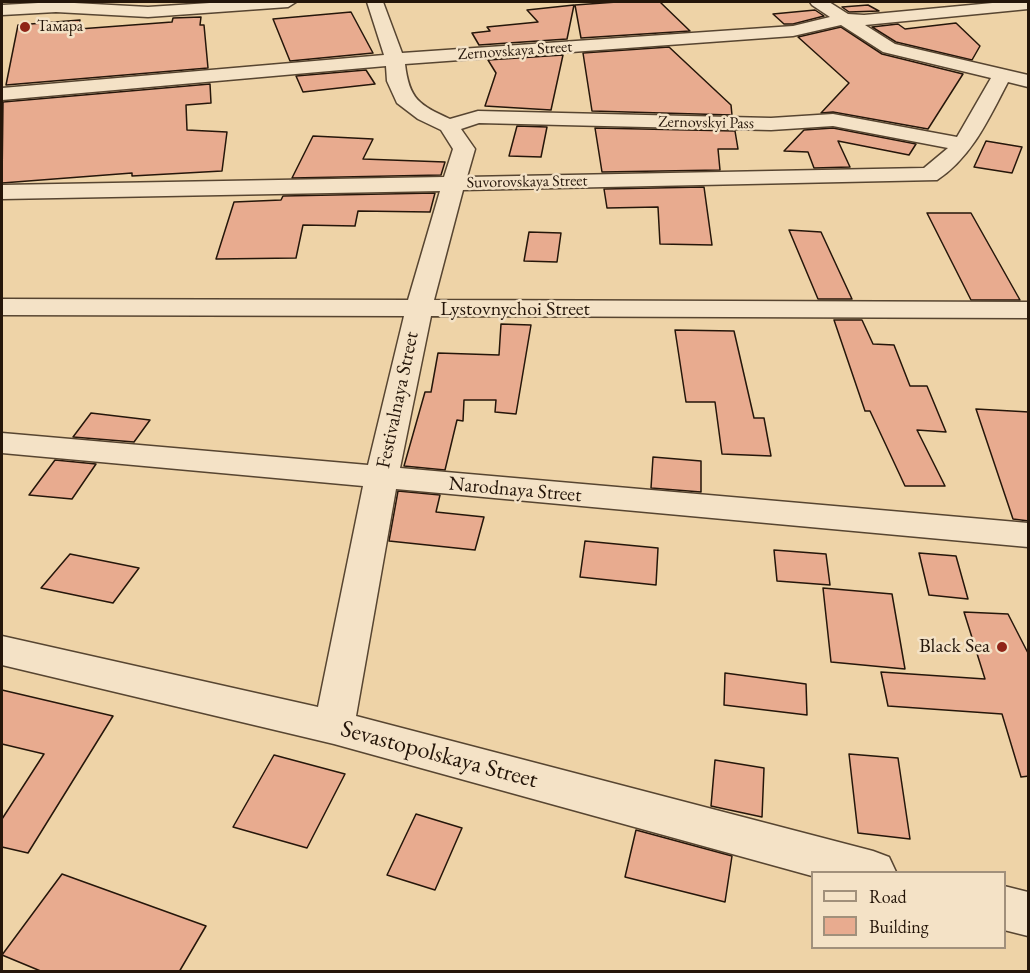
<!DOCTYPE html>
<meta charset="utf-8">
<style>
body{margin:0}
#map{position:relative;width:1030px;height:973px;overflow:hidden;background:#eed3a7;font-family:"EB Garamond",serif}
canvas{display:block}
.frame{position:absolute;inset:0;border:3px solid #25160a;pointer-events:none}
.legend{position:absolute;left:811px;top:871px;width:195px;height:78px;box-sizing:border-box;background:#f4e2c6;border:2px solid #a1907b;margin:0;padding:8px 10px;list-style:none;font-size:18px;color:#25160a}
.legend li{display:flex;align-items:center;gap:12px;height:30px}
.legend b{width:30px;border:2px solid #a1907b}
</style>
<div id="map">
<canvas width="1030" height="973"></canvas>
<div class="frame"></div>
<ul class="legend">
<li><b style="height:8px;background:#f4e2c6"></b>Road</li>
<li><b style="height:16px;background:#e8ab8f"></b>Building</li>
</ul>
</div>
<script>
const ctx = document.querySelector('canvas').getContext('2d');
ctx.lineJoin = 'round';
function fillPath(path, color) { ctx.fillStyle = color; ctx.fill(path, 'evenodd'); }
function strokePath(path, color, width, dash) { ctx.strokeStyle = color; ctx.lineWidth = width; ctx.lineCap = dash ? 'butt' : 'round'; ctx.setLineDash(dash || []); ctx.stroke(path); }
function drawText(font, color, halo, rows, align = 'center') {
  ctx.font = font + ' "EB Garamond",serif'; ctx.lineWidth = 5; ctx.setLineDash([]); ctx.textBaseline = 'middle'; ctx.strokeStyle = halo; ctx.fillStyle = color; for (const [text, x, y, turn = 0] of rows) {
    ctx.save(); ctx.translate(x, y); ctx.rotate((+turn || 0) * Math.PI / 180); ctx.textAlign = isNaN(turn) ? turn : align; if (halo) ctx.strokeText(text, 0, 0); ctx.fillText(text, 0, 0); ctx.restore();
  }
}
const building = new Path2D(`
 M617,2H660L690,31L581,38L575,5Z
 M574,5L567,39L479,45L472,33L490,31L487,27L538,22L527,10Z
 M868,5L879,11L849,12L842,7Z
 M815,10L824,16L793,24H784L773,14Z
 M351,12L373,53L290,61L273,19Z
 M201,17L200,25H204L208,68L6,85L18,25L80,20L79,29L172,22L173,18Z
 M956,23L980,46L972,60L896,42L872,27L898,24L905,29Z
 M841,27L882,54L963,74L928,129L833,112L821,113L849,83L798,37Z
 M669,47L731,105L732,115L592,111L583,53Z
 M563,55L551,110L485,106L496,73L488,60Z
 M366,70L375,84L303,92L296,76Z
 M210,84L211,103L186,105L187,130L227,132L222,171L132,176V173L2,183L3,102Z
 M517,126L547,127L541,157L509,156Z
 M595,128L735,131L738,149H718L720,170L602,172Z
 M833,128L916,144L909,155L838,141L850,167L814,168L808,152L784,151L804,130Z
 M313,136L373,139L363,159L445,162L441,175L292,178Z
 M986,141L1022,147L1012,173L974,167Z
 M704,187L712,245L660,244L658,207L607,208L604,189Z
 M435,193L430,212L358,211L355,226L303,225L296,258L216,259L234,202L281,200L283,196Z
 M927,213H971L1020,300H971Z
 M789,230L821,232L852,299H818Z
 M529,232L561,233L557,262L524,261Z
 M834,320H862L873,344L894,345L910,386H927L946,432L917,430L945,486H905L870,411H865Z
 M501,324L531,325L516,414L495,412L496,400H464L463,421L457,420L445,470L404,466L425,392H431L438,353L499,355Z
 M675,330L734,331L754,418H764L771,456L722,454L715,402H686Z
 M976,409L1029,412V521L1013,519Z
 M91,413L150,420L134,442L73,437Z
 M653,457L701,461V492L651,488Z
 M55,460L96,464L72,499L29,495Z
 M398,491L440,495L436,512L484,517L475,550L389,541Z
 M585,541L658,548L656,585L580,577Z
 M774,550L826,554L830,585L777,581Z
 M919,553L956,556L968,599L929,595Z
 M70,554L139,568L113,603L41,588Z
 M823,588L892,594L905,669L831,662Z
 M964,612L1008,614L1029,655V776L1021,777L1002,714L888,706L881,672L985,679Z
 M725,673L806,684L807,715L724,705Z
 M2,690L113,716L28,853L2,847V819L44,754L2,744Z
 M849,754L898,758L910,839L858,833Z
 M274,755L345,774L307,848L233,827Z
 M715,760L764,768L762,817L711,806Z
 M416,814L462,828L435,890L387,875Z
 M636,830L732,856L725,902L625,877Z
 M62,874L206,926L179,972H43L2,955Z`);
const minor = new Path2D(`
 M56,2L148,7L225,2H296L288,7L148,17L56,12L2,15V5Z
 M367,2H383L402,53L793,26L830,17L812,5L810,2H829L848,14L864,15L1003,2H1028V9L865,25L895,44L1028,75V87L1008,82C989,118 972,157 937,180L463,190L434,300L1028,302V318L431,316L400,468L1028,523V547L396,489L356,716L873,851L889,857L896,872H812V876L334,744L2,665V636L318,707L363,486L2,453V433L368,465L404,316L2,315V299L408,300L440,191L2,199V185L444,177L453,149L441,130L418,119L397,103L387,81L386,66L2,100V88L384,55ZM841,25L883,52L991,78L957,137L833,114L771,118L478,111L450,119C419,105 409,99 405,64L793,36ZM479,123L771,130L833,126L948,148L924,168L467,177L475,149L461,129Z
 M1004,886L1028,892V936L1004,930Z`);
const markers = [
 [25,27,6,"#8f2418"],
 [1002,647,6,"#8f2418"]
];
const farPoinames = [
 ["Тамара",37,27]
];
const farStreetnames = [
 ["Zernovskaya Street",515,51,-4],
 ["Zernovskyi Pass",706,123,1],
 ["Suvorovskaya Street",527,182,-1]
];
const streetNames = [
 ["Lystovnychoi Street",515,310],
 ["Festivalnaya Street",398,400,-78],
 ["Narodnaya Street",515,490,5]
];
const poiNames = [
 ["Black Sea",990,647]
];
const nearStreetnames = [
 ["Sevastopolskaya Street",439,755,15]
];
fillPath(building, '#e8ab8f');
strokePath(building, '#25160a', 1.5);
strokePath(minor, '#574531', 3);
fillPath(minor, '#f4e2c6');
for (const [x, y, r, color] of markers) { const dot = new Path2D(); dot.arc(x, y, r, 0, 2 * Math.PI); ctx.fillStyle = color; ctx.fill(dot); strokePath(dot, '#f4e2c6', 2); }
drawText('16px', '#25160a', '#f4e2c6', farPoinames, 'left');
drawText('16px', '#25160a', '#f4e2c6', farStreetnames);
drawText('20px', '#25160a', '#f4e2c6', streetNames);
drawText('20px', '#25160a', '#f4e2c6', poiNames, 'right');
drawText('24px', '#25160a', '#f4e2c6', nearStreetnames);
</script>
